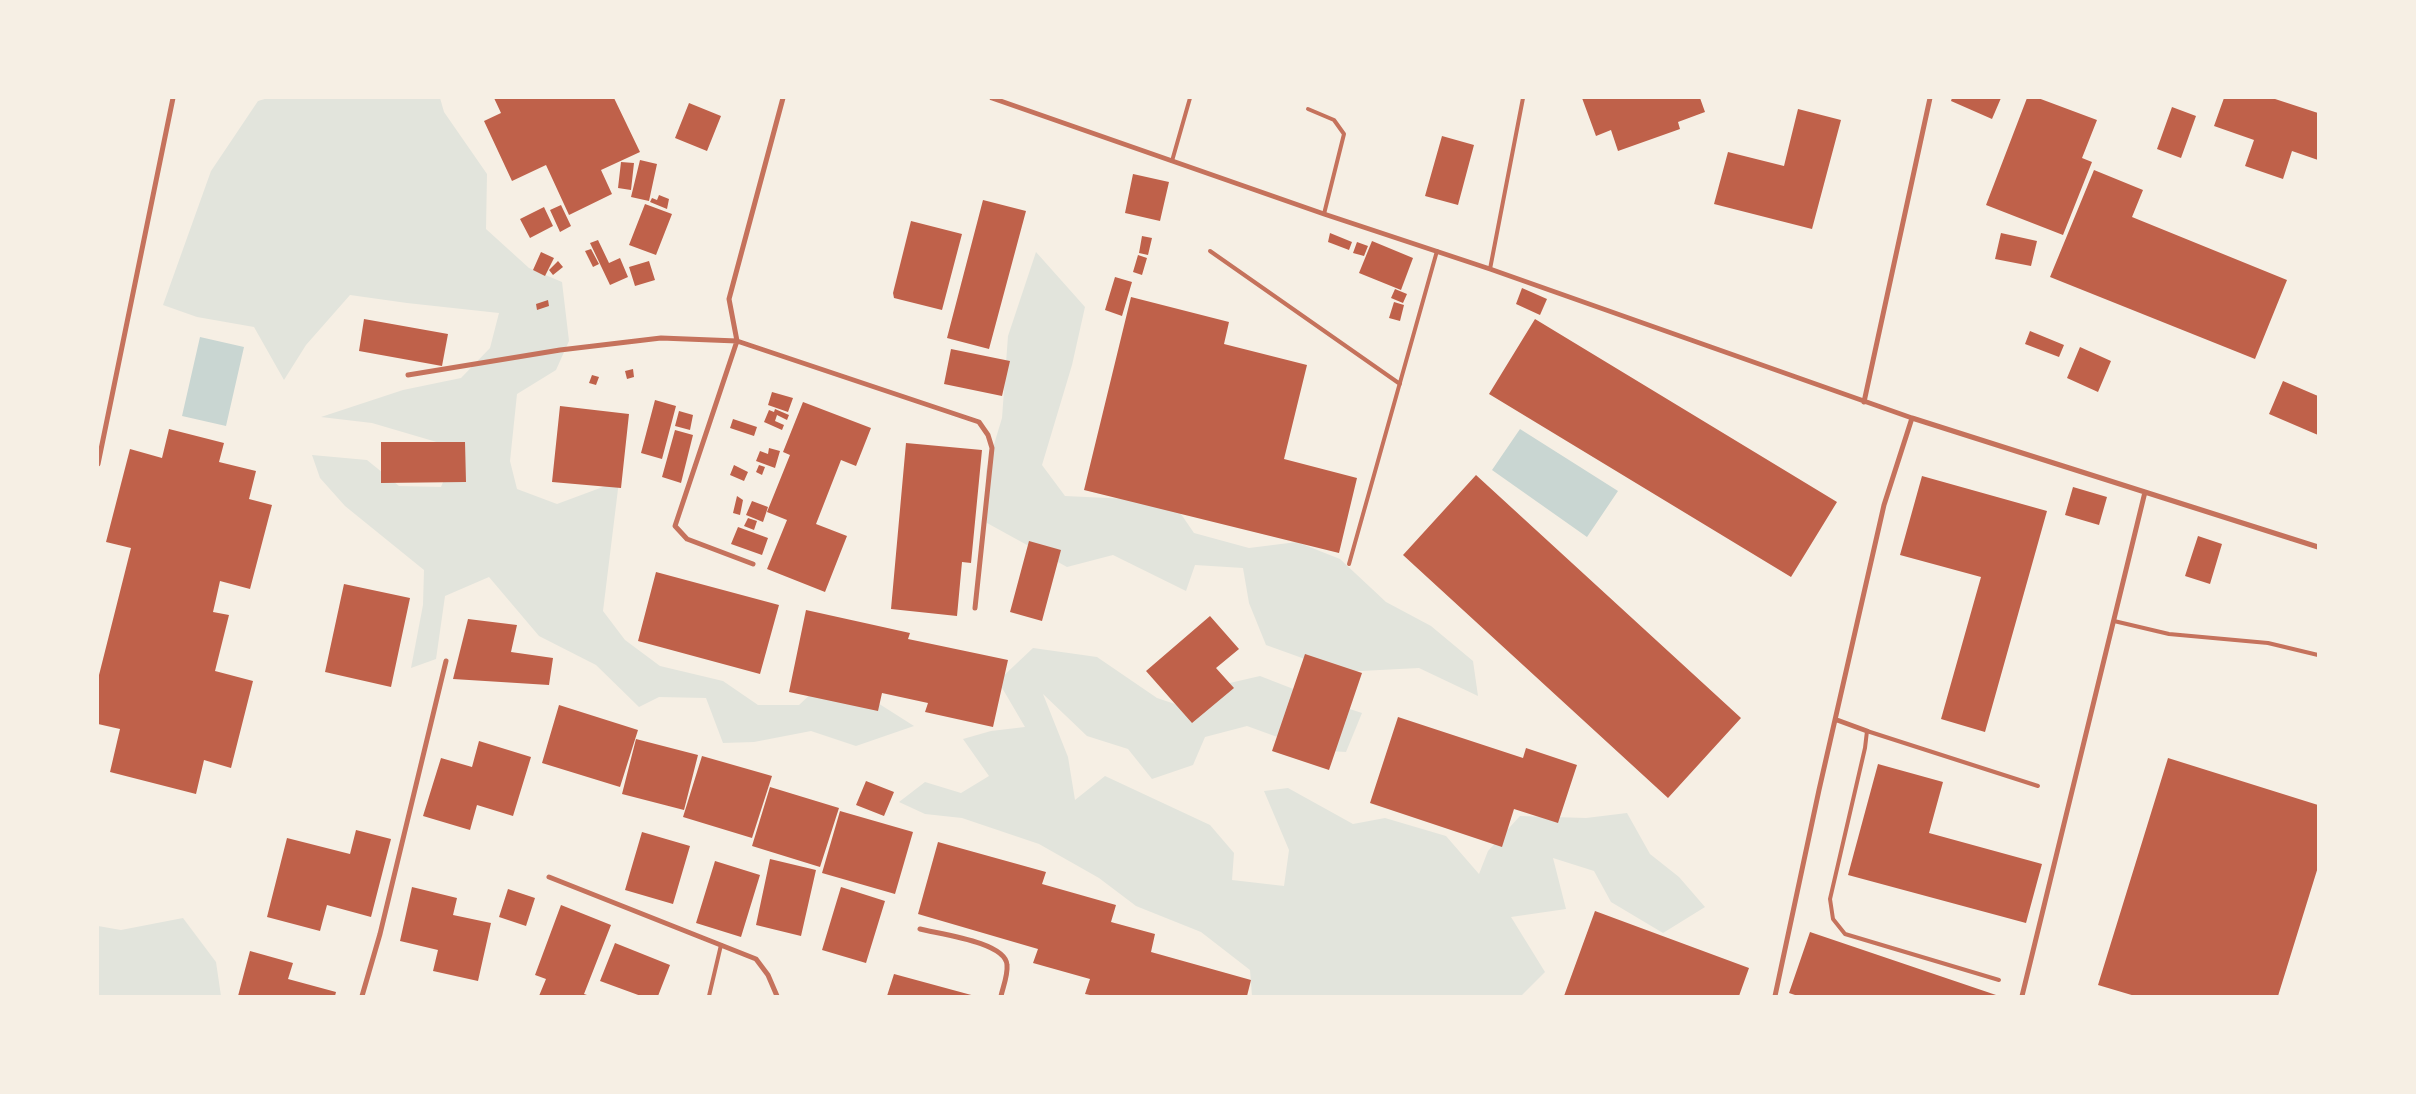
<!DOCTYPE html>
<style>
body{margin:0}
#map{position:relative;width:2416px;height:1094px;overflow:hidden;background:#f6efe4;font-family:"Space Grotesk",sans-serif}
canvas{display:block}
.frame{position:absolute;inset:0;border:99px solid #f6efe4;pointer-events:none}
</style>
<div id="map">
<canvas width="2416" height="1094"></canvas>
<div class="frame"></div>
</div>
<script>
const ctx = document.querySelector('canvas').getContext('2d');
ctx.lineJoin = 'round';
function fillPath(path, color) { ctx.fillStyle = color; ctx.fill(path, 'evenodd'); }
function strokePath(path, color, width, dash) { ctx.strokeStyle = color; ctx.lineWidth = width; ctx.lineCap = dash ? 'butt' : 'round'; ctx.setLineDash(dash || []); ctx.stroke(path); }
const green = new Path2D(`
 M268,98H440L444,112L487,174L486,229L529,268L562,282L569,341L556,370L517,394L510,461L517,489L557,504L619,481L603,611L625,640L660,666L723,681L758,705H799L832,674L914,726L856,746L811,731L754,742L723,743L706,698L659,697L639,707L596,665L539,636L489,577L445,596L436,659L411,668L423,605L424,570L345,506L320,478L312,455L367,460L399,486L441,487L457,448L372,423L321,417L403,390L461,378L490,348L499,313L407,303L350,295L306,345L284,380L254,327L197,317L163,305L211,171L258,101Z
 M1036,252L1085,307L1072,365L1042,465L1065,496L1172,501L1194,533L1249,548L1297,542L1340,559L1386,602L1431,626L1473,661L1478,696L1419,668L1341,672L1266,645L1249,603L1243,568L1195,565L1186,591L1113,555L1067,567L987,523L986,471L1002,418L1008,336Z
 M1033,648L1097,657L1157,698L1187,708L1221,685L1260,676L1319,699L1362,713L1346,752L1313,750L1247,726L1205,737L1193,765L1152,779L1128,749L1087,736L1043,694L1068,757L1075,800L1105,776L1210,825L1234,853L1232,880L1284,886L1289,850L1264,791L1288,788L1353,824L1385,818L1446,836L1479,874L1488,851L1520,816L1586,818L1627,813L1650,854L1679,877L1705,907L1663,933L1611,902L1594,871L1553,858L1566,909L1511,917L1545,972L1521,996H1252L1250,970L1201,932L1136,906L1099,878L1039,844L962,818L925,814L899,802L925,782L961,793L989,776L963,739L991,731L1025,727L998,681Z
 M183,918L216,962L221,996H98V926L121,930Z`);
const water = new Path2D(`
 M200,337L244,347L226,426L182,416Z
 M1520,429L1618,491L1587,537L1492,470Z`);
const building = new Path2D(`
 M494,98H614L640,152L601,170L612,194L569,215L546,165L512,181L484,121L501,113Z
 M1582,98H1700L1705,112L1678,122L1680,129L1618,151L1611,130L1596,136Z
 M1952,98H2001L1992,119L1951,101Z
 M2027,98H2038L2097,120L2082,158L2092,162L2063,235L1986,205Z
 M2224,98H2272L2318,113V160L2292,151L2283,179L2245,166L2254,140L2214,126Z
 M689,103L721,116L707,151L675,138Z
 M2172,107L2196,116L2181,158L2157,149Z
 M1798,109L1841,120L1812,229L1714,204L1728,152L1784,166Z
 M1442,136L1474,145L1458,205L1425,196Z
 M640,160L657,164L649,201L631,197Z
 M621,162L634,163L631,190L618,188Z
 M2094,170L2143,190L2132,217L2287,280L2255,359L2050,277Z
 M1133,174L1169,182L1160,221L1125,213Z
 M659,195L669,199L667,209L650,202L652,198L657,200Z
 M983,200L1026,211L989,349L947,338Z
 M645,204L672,214L656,255L629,245Z
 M561,205L571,226L560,232L550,210Z
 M544,207L553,226L530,238L520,219Z
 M911,221L962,234L942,310L894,298L893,293Z
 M1330,233L1352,242L1349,250L1328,242Z
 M2001,233L2037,241L2031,266L1995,259Z
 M1142,236L1152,238L1148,255L1139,253Z
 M598,240L609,263L620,258L628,277L610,285L590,243Z
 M1372,241L1413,258L1401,290L1359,273Z
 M1357,242L1368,246L1364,256L1353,253Z
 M591,249L599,264L593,267L585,251Z
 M541,252L554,258L545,276L533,270Z
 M1138,255L1147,258L1142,275L1133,272Z
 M558,261L563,267L553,275L549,270Z
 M649,261L655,280L635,286L629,267Z
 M1115,277L1132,282L1122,316L1105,310Z
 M1522,288L1547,299L1540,315L1516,304Z
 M1395,289L1407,294L1403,303L1391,298Z
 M1131,297L1229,322L1224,344L1307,365L1284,459L1357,478L1339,553L1084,490Z
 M548,300L549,306L537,310L536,304Z
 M1394,302L1404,305L1400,321L1389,318Z
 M364,319L448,334L442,366L359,351Z
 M1535,319L1837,502L1791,577L1489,394Z
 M2030,331L2064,345L2059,357L2025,344Z
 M2080,347L2111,361L2098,392L2067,378Z
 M951,349L1010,361L1002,396L944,384Z
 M633,369L634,377L627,379L625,371Z
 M592,375L599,377L596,385L589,383Z
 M2283,381L2318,396V435L2269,414Z
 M772,392L793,398L788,412L768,405Z
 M655,400L676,406L662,459L641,453Z
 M803,402L871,428L856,466L841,460L816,524L847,536L825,592L767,569L787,520L767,512L790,455L783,452Z
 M560,406L629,414L621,488L552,482Z
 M775,409L789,415L787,420L777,415L775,421L784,425L782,430L764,422L769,410L774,412Z
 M679,411L693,415L690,430L675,426Z
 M733,419L757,427L754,436L730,428Z
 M169,429L224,443L219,462L256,471L249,499L272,505L250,589L220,581L213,612L229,615L215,671L253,681L231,768L204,760L196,794L110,772L120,729L98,724V679L131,548L106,542L130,449L162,458Z
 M675,430L693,435L681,483L662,477Z
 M381,442H465L466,482L381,483Z
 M906,443L982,450L971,563L962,562L957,616L891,609Z
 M769,448L780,451L775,468L756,461L760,451L768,454Z
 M734,465L748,472L744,481L730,475Z
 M759,465L765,467L762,475L756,472Z
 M1476,475L1741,718L1668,798L1403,555Z
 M1922,476L2047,511L1985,732L1941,719L1981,577L1900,555Z
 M2073,487L2107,497L2099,525L2065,515Z
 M737,496L743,500L740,515L733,513Z
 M752,501L768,507L763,522L746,515Z
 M748,518L757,521L754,530L744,526Z
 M738,527L768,538L762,555L731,544Z
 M2198,536L2222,544L2210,584L2185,576Z
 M1029,541L1061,550L1042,621L1010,612Z
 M656,572L779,605L760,674L638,641Z
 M344,584L410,598L391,687L325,672Z
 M806,610L910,633L908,639L1008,660L993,727L925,712L928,703L882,693L878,711L789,692Z
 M1210,616L1239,649L1216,668L1234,688L1192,723L1146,671Z
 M468,619L517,625L511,652L553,658L549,685L453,679Z
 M1305,654L1362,673L1329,770L1272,751Z
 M559,705L638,730L620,787L542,763Z
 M1398,717L1523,758L1526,748L1577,765L1558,823L1514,809L1502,847L1370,803Z
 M636,739L698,755L684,810L622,794Z
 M479,741L531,757L513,816L477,805L470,830L423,816L441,758L472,767Z
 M702,756L772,776L752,838L683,817Z
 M2168,758L2318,805V867L2278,996H2135L2098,985Z
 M1878,764L1943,782L1929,833L2042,864L2026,923L1848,875Z
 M866,781L894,792L884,816L856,805Z
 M770,787L839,808L820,867L752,846Z
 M840,811L913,832L895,894L822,873Z
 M356,830L391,839L371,917L327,905L320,931L267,917L287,838L350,854Z
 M642,832L690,846L673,904L625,890Z
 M938,842L1046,872L1042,884L1116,905L1111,922L1155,934L1151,952L1251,980L1247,996H1095L1085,994L1090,979L1033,963L1038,949L918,914Z
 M770,859L816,870L801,936L756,925Z
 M715,861L760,875L741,937L696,923Z
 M412,887L457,898L453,915L491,923L478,981L433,971L438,950L400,941Z
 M841,887L885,901L866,963L822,950Z
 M508,889L535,898L526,926L499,917Z
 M561,905L611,925L584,994L590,996H539L546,979L535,975Z
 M1595,911L1749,968L1739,996H1564Z
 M1810,932L1999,996H1798L1789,993Z
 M615,943L670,965L658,996H641L600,981Z
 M250,951L293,963L288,979L336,992L335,996H238Z
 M894,974L975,996H887Z`);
const service = new Path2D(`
 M1308,109L1334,120L1344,134L1324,214
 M1172,161L1190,98
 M1210,251L1400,384
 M1490,269L1523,98
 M1349,564L1437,251
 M2114,621L2169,634L2268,643L2318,655
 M1999,980L1845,934L1833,919L1830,899L1865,748L1867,731L2038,786
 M709,996L721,945`);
const minor = new Path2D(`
 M783,98L729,299L737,341L979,422L988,435L992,448L975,608
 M992,98L1324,214L1490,269L1912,418L2318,547
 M408,375L560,350L661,338L737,341L675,526L687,539L753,564
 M1864,402L1930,98
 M98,464L173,98
 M1837,720L1867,731
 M549,877L756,959L768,975L777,996
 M920,929C939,934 1006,942 1007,965C1008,975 1003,987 1001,996
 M362,996L380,934L446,661
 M1775,996L1819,790L1884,505L1912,418
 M2022,996L2145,492`);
fillPath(green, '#e2e4dc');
fillPath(water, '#c9d6d2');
fillPath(building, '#bf614a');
strokePath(service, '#c5725c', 4);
strokePath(minor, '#c5725c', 5);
</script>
